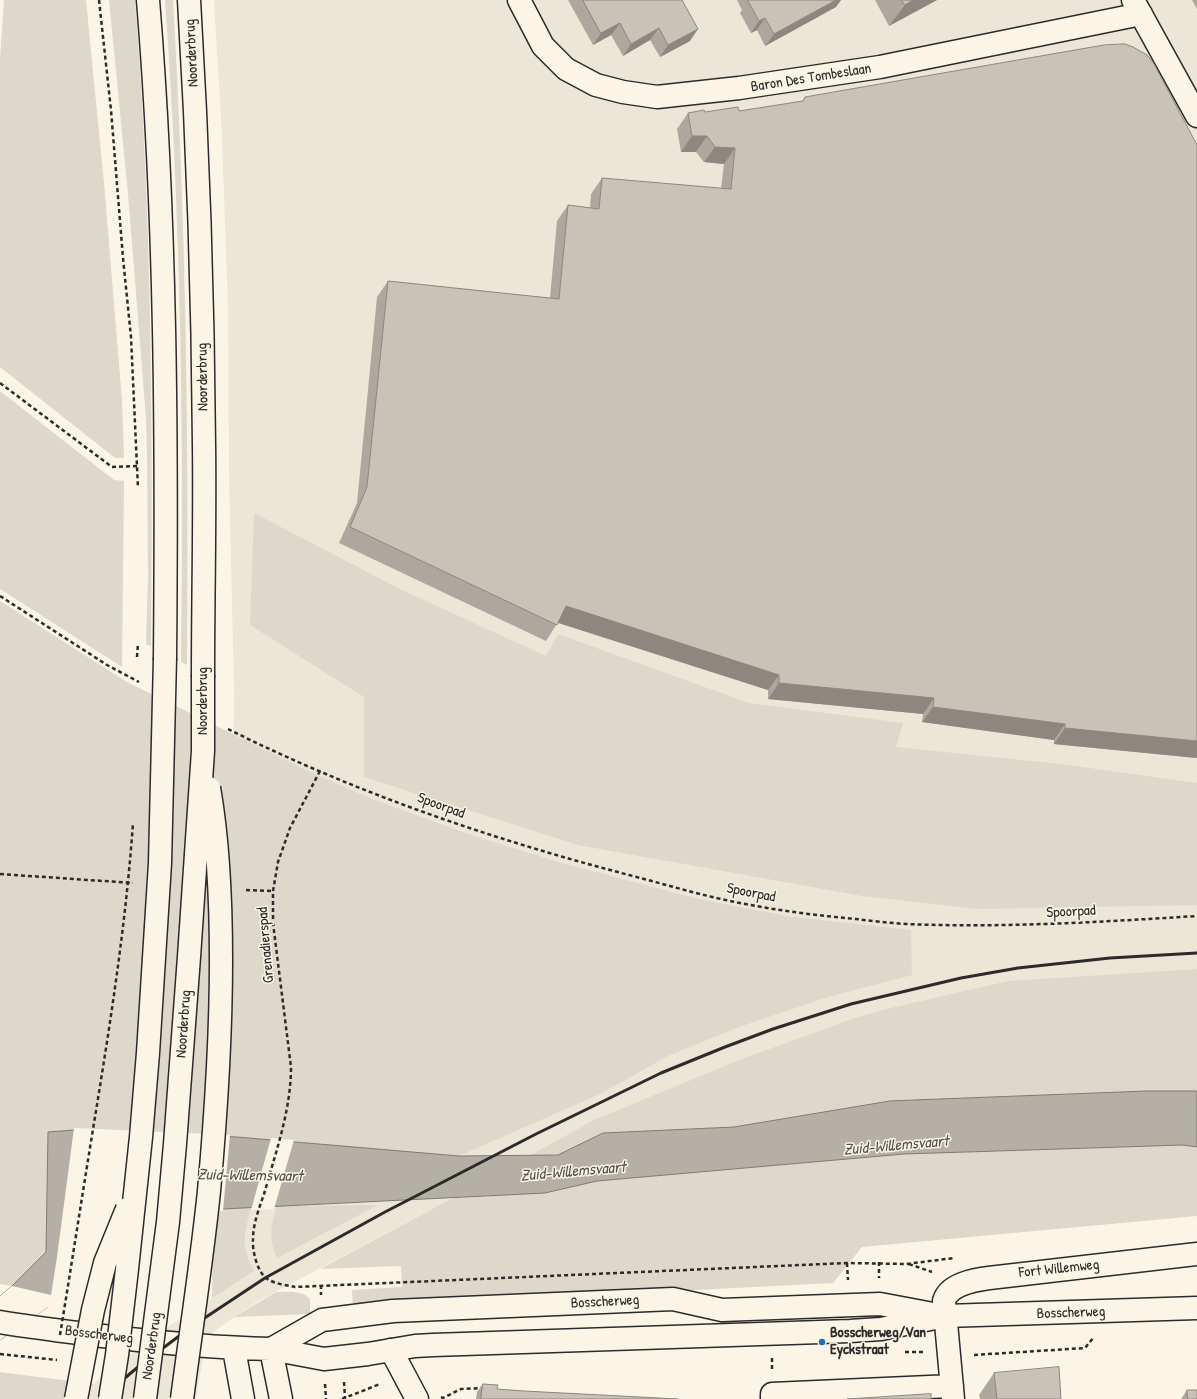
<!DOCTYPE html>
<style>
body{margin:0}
canvas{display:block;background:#fcf5e5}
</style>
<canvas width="1197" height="1399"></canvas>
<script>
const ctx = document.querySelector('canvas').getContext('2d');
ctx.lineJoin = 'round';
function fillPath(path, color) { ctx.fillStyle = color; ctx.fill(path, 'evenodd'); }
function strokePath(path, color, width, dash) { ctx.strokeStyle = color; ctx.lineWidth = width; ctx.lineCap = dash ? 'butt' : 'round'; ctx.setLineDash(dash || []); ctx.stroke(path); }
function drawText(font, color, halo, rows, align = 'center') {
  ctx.font = font + ' "Patrick Hand",sans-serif'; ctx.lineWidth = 3; ctx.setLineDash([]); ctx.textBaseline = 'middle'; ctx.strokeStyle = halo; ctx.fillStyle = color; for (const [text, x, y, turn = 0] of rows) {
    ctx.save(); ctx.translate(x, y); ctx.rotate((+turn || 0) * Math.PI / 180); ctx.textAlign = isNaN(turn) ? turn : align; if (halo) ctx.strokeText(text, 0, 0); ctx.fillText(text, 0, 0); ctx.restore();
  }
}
const built = new Path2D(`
 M214,0H1197V1141L432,1209L258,1301L234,1317L196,1345L204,1352L196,1399H75L144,1343L212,1298L223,1214L233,814L234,690L229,472L228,308L222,137Z`);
const green = new Path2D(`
 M4,0H86L104,183L122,400L124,458H115L0,367V60Z
 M109,0H135C152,215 153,430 151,646L146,644L148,577L147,453L146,418L128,194Z
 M165,0H173C186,221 189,443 187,665L181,662C184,441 181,220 165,0Z
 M0,391L114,480L124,481L122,667L0,589Z
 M254,513L402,590L546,656L558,634L749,703L903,723L896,747L1061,764L1197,783V905L977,909L862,896L578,845L364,777V697L250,625Z
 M0,601L127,682L308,771L370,798L468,834L562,863L703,900L787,916L911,930L912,975L828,997L742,1026L670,1055L600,1094L459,1156L237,1137L48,1132L46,1252L12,1286L0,1284Z
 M1197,969V1091H1147L890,1101L734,1127L603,1133L558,1155H531L594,1120L742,1059L855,1018L895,1007L1008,981Z
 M1183,1145L1197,1147V1216L862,1247L833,1283L402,1305L353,1309L352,1290L402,1287L401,1266L320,1269L453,1198L545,1193L597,1181L904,1154Z
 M378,1205L277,1258C268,1238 271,1226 277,1206Z
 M251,1208C244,1235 240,1245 254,1271L212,1298L213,1211L223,1209Z
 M276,1292C287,1292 302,1290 310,1299V1314L234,1317Z
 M0,1372L7,1373L94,1384L75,1399H0Z`);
const water = new Path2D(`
 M1147,1091H1197V1147L1183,1145L904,1154L597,1181L545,1193L223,1209L205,1213L62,1297L0,1340V1296L12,1286L46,1252L48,1132L74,1130L237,1137L459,1156L558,1155L603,1133L734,1127L890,1101Z`);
const pier = new Path2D(`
 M74,1128L230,1135L223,1211L205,1215L63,1299L48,1309V1307L0,1340V1296L12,1286L51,1295L57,1257Z
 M271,1138L294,1140L274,1209L251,1210Z`);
const path = new Path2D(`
 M99,0L111,110L123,258L131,337L138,488
 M0,383L112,467L137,466
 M0,596L107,665L139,682
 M228,729C356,793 491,839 629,875C660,883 690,892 721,899C766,909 811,915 856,919C872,921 889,923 906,924C1003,928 1100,922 1197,916
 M320,771L290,828L278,862L273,891V923L291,1067C291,1110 276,1151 265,1191C260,1206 253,1223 253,1239C252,1250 257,1271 266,1278C274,1284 286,1285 295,1287L847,1263L906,1264L954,1258
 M0,874L133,883
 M246,890L273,891
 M879,1262V1278
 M847,1263L848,1280
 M909,1264L932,1272
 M321,1285V1295
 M905,1352H924
 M0,1354L57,1360
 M974,1355L1085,1348L1094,1337
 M772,1369V1358
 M344,1382L345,1398
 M325,1384L326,1399
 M441,1397L443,1398L461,1389L482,1388
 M342,1399L380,1384`);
const minor = new Path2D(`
 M519,0L543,46L566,69L596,85L623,92L657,97L739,88L880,67L1141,14
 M1133,0L1197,116
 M391,1350L417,1399
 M772,1399V1394L952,1386
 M953,1399L944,1301C949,1284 974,1280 989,1278L1197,1254`);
const tertiary = new Path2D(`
 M271,1349L324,1359L368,1354L415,1346L433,1345L850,1331L881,1329L945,1316L1197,1308
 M271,1349L322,1320L393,1311L673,1299L722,1310L880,1304L933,1314`);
const secondary = new Path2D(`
 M0,1322C31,1327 63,1331 94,1335C153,1342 212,1348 271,1349L281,1399
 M234,1349L243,1399`);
const primary = new Path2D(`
 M148,0C166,219 167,438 165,658
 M189,0C198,148 203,296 204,445C205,521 203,598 203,675`);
const rail = new Path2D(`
 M100,1399L138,1367L191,1327L265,1278L385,1212L536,1134L661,1073L725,1047L773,1029L851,1004L961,978L1018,968L1110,958L1197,953`);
const pathBridge = new Path2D(`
 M137,657L138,643
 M60,1335C72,1262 83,1190 95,1117C111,1019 126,922 133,823`);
const primaryBridge = new Path2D(`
 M76,1399L93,1310L105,1263L127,1209
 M110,1399L117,1355L127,1269L141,1137L148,1053L160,863L165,658
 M145,1399L168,1222L175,1144L189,957L203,751V675
 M182,1399C191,1330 202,1260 209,1191C216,1114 221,1037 221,960C221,901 219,845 209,788`);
const wall = new Path2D(`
 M568,0H682L690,41L660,57L650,40L623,56L611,35L593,45Z
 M737,0H841L836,7L765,46L757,30L751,33L740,13L742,10Z
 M875,0H937L889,26Z
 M1192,0H1197V9Z
 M805,97L1197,145V758L1054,744V740L922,722L923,714L768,699V690L558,622L546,641L339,543L357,503L377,297L388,281L550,298L557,221L568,205L590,208L591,194L602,178L721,189L724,164L704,162L696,152H681L677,129L688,113L739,111L802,102Z
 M994,1373L1061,1399H980L979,1395Z
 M483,1384L497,1389L524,1391L678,1399H476L477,1392Z
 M1187,1390L1197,1399H1181Z`);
const shadedWall = new Path2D(`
 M836,0H841L836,7L765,46L774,34Z
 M913,0H937L889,26L905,5Z
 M765,18L757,30L751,33L759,21Z
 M620,23L611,35L593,45L601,33Z
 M659,28L650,40L623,56L631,44Z
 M698,29L690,41L660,57L668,45Z
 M692,136H707L696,152H681Z
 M715,147L735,148L724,164L704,162Z
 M566,606L779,675L768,690L555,622Z
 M779,683L934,698L923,714L768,699Z
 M933,707L1065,724L1054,740L922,722Z
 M1065,728L1197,741V758L1054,744Z`);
const building = new Path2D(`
 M583,0H682L698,29L668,45L659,28L631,44L620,23L601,33Z
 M749,0H836L774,34L765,18L759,21L748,1Z
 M902,0H913L905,5Z
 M1125,44L1133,47L1147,55L1154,64L1197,145V741L1065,728V724L933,707L934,698L779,683V675L566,606L557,625L350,527L367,487L388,281L559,299L568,205L599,209L602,178L731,189L735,148L715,147L707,136H692L688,113L704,110L705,112L738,107L739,111L803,101L805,97L1104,45Z
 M1059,1367L1061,1399H997L994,1373Z
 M483,1384L498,1385L497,1389L524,1391L678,1399H481Z
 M1187,1390H1197V1399H1188Z
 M931,1394V1399H847Z`);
const markers = [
 [822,1342,4,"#1f6fb2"]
];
const streetNames = [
 ["Noorderbrug",192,53,-93],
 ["Baron Des Tombeslaan",811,78,-9],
 ["Noorderbrug",203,377,-91],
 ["Noorderbrug",203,701,-90],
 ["Spoorpad",441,806,20],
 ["Spoorpad",751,893,11],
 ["Spoorpad",1071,912,-3],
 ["Grenadierspad",266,945,-95],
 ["Noorderbrug",184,1024,-86],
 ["Fort Willemweg",1059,1269,-6],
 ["Bosscherweg",605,1302,-3],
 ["Bosscherweg",1071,1313,-2],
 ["Bosscherweg",99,1335,7],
 ["Noorderbrug",152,1346,-82]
];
const poiNames = [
 ["Bosscherweg/Van",830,1333],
 ["Eyckstraat",830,1350]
];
const waterNames = [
 ["Zuid-Willemsvaart",896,1146,-5],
 ["Zuid-Willemsvaart",573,1172,-5],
 ["Zuid-Willemsvaart",250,1176,1]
];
fillPath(built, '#ece6d7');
fillPath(green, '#ded8ca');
fillPath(water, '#b4b0a5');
strokePath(water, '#7d7b74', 1);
fillPath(pier, '#fcf5e5');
strokePath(minor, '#2b2b2b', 25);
strokePath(tertiary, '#2b2b2b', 25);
strokePath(secondary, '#2b2b2b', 25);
strokePath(primary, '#2b2b2b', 25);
strokePath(path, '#2b2b2b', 2.5, [4, 3]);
strokePath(minor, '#fcf5e5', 22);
strokePath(tertiary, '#fcf5e5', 22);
strokePath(secondary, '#fcf5e5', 22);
strokePath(primary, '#fcf5e5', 22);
strokePath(rail, '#2b2b2b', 3);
strokePath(primaryBridge, '#2b2b2b', 25, []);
strokePath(pathBridge, '#2b2b2b', 2.5, [4, 3]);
strokePath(primaryBridge, '#fcf5e5', 22);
fillPath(wall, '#aca89d');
fillPath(shadedWall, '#8c8880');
fillPath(building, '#c8c3b7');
strokePath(building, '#8c8880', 1);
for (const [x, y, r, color] of markers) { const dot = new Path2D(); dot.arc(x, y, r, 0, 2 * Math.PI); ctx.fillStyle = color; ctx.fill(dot); strokePath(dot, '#fcf5e5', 1.5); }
drawText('15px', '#2b2b2b', '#fcf5e5', streetNames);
drawText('bold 15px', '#2b2b2b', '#fcf5e5', poiNames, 'left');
drawText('italic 16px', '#545350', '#fcf5e5', waterNames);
</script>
